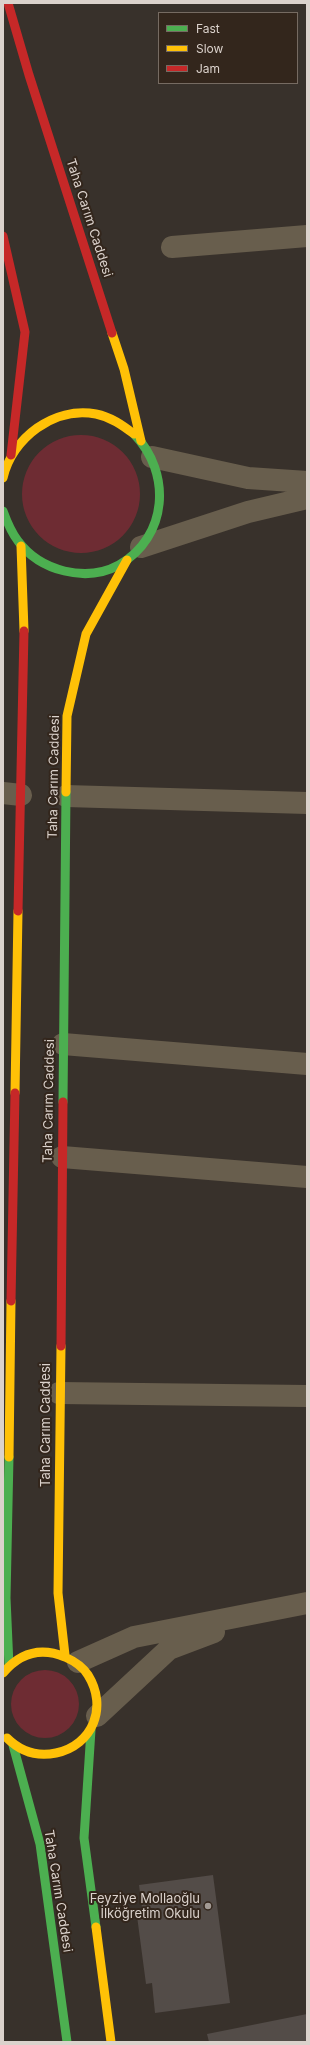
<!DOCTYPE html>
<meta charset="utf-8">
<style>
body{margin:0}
#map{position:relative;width:310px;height:2045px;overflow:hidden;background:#38312b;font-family:Inter,sans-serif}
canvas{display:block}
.frame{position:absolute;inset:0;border:4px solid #dbd2cc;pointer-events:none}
.legend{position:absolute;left:158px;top:12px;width:140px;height:72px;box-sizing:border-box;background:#33261c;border:1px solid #766b62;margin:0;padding:5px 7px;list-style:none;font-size:12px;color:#dbd2cc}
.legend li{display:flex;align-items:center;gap:8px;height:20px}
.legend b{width:20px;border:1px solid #766b62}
</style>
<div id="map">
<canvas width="310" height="2045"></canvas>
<div class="frame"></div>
<ul class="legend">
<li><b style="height:5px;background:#4caf50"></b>Fast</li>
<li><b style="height:5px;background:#ffc107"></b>Slow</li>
<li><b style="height:5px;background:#c62828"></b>Jam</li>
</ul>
</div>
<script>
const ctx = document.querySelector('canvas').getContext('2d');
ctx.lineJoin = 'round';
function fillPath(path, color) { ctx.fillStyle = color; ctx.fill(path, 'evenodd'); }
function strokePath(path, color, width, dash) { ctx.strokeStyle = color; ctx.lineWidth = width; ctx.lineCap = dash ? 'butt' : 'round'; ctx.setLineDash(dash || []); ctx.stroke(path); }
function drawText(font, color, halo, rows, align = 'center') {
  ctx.font = font + ' Inter,sans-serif'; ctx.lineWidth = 4; ctx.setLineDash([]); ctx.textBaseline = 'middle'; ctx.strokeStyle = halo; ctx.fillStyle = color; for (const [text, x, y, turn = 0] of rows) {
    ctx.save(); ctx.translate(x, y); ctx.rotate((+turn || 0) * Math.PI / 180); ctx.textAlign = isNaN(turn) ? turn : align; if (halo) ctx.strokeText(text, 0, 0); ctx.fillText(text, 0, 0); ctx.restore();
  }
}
const green = new Path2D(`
 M22 494a59 59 0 1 1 118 0a59 59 0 1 1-118 0Z
 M11 1704a34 34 0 1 1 68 0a34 34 0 1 1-68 0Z`);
const building = new Path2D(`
 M213,1875L230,2003L155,2013L152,1983L146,1984L137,1916L143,1915L139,1885Z
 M307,2014V2042H209L207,2034Z`);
const street = new Path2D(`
 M172,247L307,236
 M152,457L248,478L307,482
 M141,547L248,512L307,498
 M3,793L21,795
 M66,796L307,803
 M63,1044L307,1064
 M62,1157L307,1177
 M59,1393L307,1396
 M78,1662L134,1637L307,1603
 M97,1716L169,1649L214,1632`);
const fast = new Path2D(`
 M3,511C7,522 11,532 18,541C40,571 86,583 119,565C168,537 172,473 134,434
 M63,1102L66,792
 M9,1457L6,1598L9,1666
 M91,1730L84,1838L96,1927
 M13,1745L40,1844L67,2042`);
const slow = new Path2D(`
 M112,333L124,369L141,441
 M3,478C12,438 54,406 96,414C111,417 122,425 134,434
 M21,546L24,631
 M66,792L67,716L86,634L127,560
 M15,1093L18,911
 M61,1346L58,1593L65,1655
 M9,1457L11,1301
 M3,1673C20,1653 41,1647 65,1657C74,1661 83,1667 88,1675C108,1707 93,1745 56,1753C37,1757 21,1752 7,1738
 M96,1927L111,2042`);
const jam = new Path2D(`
 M8,3L29,75L112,333
 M3,236L25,332L11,455
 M18,911L24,631
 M11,1301L15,1093
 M61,1346L63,1102`);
const markers = [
 [208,1906,4,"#a29a94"]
];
const streetNames = [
 ["Taha Carım Caddesi",89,218,72],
 ["Taha Carım Caddesi",54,777,-89],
 ["Taha Carım Caddesi",49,1101,-89],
 ["Taha Carım Caddesi",46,1425,-90],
 ["Taha Carım Caddesi",58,1891,81]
];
const poiNames = [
 ["Feyziye Mollaoğlu",200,1899],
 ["İlköğretim Okulu",200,1914]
];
fillPath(green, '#6e2c33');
fillPath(building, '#534c48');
strokePath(street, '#685e4d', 22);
strokePath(fast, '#4caf50', 9);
strokePath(slow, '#ffc107', 9);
strokePath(jam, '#c62828', 9);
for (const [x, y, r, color] of markers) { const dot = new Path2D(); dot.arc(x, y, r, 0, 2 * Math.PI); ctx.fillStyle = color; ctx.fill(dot); strokePath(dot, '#33261c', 1.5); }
drawText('13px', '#dbd2cc', '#33261c', streetNames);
drawText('13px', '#dbd2cc', '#33261c', poiNames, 'right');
</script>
